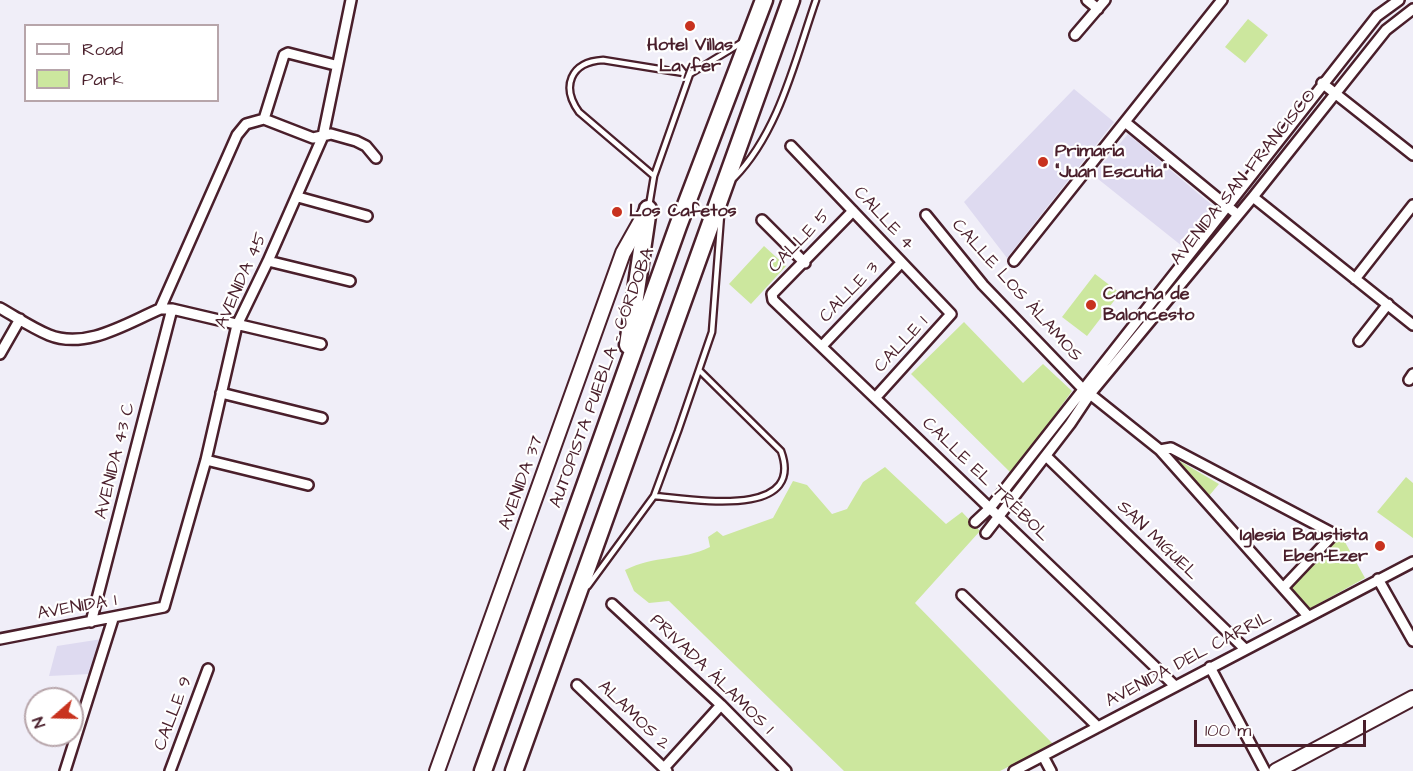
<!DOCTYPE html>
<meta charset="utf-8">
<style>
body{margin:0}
#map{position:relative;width:1413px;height:771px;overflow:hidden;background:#f0eef8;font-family:"Architects Daughter",sans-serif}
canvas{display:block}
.legend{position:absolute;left:24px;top:24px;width:195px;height:78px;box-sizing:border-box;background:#fff;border:2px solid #b7a5aa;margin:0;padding:8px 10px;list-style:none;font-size:18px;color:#4a1f2b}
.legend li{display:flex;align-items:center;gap:12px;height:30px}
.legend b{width:30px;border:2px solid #b7a5aa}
.north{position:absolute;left:24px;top:687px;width:60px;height:60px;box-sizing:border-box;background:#fff;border:2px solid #b7a5aa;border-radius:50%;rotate:250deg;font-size:16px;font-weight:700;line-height:24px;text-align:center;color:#4a1f2b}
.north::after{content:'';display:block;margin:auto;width:21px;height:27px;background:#c8321e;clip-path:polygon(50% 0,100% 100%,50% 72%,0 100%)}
.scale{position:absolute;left:1194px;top:720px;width:172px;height:27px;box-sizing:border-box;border:3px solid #4a1f2b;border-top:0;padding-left:8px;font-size:18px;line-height:21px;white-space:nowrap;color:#4a1f2b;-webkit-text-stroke:4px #fff;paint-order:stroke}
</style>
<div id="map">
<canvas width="1413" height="771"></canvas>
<ul class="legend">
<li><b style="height:8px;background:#fff"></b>Road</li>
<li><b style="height:16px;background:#cce79e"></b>Park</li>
</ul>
<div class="north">N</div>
<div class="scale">100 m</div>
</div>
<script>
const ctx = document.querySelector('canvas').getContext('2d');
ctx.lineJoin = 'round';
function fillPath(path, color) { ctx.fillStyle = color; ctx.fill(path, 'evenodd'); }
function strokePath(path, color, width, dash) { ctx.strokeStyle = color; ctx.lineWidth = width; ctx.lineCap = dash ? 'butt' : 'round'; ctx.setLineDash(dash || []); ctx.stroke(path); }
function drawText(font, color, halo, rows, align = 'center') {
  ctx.font = font + ' "Architects Daughter",sans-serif'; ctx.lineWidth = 4.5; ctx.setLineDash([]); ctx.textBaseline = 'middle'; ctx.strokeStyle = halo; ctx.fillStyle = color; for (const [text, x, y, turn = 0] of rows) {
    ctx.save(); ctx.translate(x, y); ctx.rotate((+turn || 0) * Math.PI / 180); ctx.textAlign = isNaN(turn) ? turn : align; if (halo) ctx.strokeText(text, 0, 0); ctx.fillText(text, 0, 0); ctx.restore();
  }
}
const built = new Path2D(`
 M1074,89L1114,122L1007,258L964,202Z
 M1128,134L1213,206L1182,246L1093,175Z
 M102,639L90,674L49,676L57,646Z`);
const green = new Path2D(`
 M1248,19L1268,35L1245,63L1225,47Z
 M764,246L786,266L751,304L729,284Z
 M1095,274L1120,293L1087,336L1062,317Z
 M964,322L1023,383L1043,364L1072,391L1012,474L911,374Z
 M1173,457L1219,484L1208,497Z
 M885,467L946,524L962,512L980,531L915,603L1053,744L1000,771H844L669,601L649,603L634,591L625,570C655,555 681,561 710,547L708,537L717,531L723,536L773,518L793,481L807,485L832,514L847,509L863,482Z
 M1406,477L1413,483V538L1377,512Z
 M1341,535L1365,578L1309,609L1290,588Z`);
const lane = new Path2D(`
 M654,176L579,112C561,87 570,62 603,60L690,74
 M734,178C779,132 795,60 816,0
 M649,206L654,176L690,74L741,43
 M654,496C691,499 806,520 781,451L699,370
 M588,586L654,496L678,431L712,332L721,215`);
const street = new Path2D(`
 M1087,0L1098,9
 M1075,35L1105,0
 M1322,83L1413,155
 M264,119L313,138L331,134L356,141L366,146L376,158
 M264,119L284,55L288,53L335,65
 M1125,122L1238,215
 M791,146L951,314L876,397
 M298,197L367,216
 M1253,197L1413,325
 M853,211L772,294L773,300L1175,686
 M926,215L983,285L1082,388
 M762,220L805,263
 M268,261L350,281
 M1014,261L1222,0
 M1355,279L1413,205
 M0,308C16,317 32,328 49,335C86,350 127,323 160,309H172L321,344
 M160,309L237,135L246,124L264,119
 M1359,341L1388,304
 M822,346L901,263
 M0,354L20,319
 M1409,380L1413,374
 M221,393L322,418
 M1090,394L1160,450L1308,616
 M1160,450L1171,448L1334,534L1283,588
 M1046,456L1245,649
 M206,460L308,485
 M975,522L990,508L1377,16L1399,0
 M986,533L1070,424L1090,394L1253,197L1386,30L1413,9
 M1378,579L1413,641
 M962,595L1098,727
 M612,604L721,705L786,771
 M91,622L172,309
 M0,639L164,607L206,460L237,325L268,261L323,136L351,0
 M1210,667L1265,771
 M577,685L667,771
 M1043,756L1051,771
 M664,768L721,705
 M65,771L113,619
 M170,771L208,669
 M1014,771L1413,562`);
const secondary = new Path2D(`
 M437,771L623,253L646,212
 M1276,771L1413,698`);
const highway = new Path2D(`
 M628,345L648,209
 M483,771L678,226L764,0
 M514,771L791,0`);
const markers = [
 [690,26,6,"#c8321e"],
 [1043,162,6,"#c8321e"],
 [617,212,6,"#c8321e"],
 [1091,305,6,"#c8321e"],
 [1380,546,6,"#c8321e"]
];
const poiNames = [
 ["Hotel Villas",690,46,"center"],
 ["Layfer",690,67,"center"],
 ["Primaria",1055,152],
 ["\"Juan Escutia\"",1055,173],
 ["Los Cafetos",629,212],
 ["Cancha de",1103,295],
 ["Baloncesto",1103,316],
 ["Iglesia Baustista",1368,536,"right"],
 ["Eben-Ezer",1368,557,"right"]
];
const streetNames = [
 ["AVENIDA SAN FRANCISCO",1244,178,-51],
 ["CALLE 4",883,219,47],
 ["CALLE 5",800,242,-46],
 ["AVENIDA 45",242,281,-66],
 ["CALLE LOS ÁLAMOS",1016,291,48],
 ["CALLE 3",850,293,-46],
 ["CALLE 1",902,345,-47],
 ["AUTOPISTA PUEBLA - CÓRDOBA",603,378,-70],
 ["AVENIDA 43 C",116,461,-76],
 ["CALLE EL TRÉBOL",985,480,44],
 ["AVENIDA 37",522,483,-70],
 ["SAN MIGUEL",1157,541,44],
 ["AVENIDA 1",77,608,-10],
 ["AVENIDA DEL CARRIL",1189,660,-28],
 ["PRIVADA ÁLAMOS 1",711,675,44],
 ["CALLE 9",174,714,-69],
 ["ALAMOS 2",633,716,44]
];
fillPath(built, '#dedaf0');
fillPath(green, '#cce79e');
strokePath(lane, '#4a1f2b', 9);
strokePath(street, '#4a1f2b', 14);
strokePath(secondary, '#4a1f2b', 18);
strokePath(highway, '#4a1f2b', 21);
strokePath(lane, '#fff', 4.5);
strokePath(street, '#fff', 9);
strokePath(secondary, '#fff', 14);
strokePath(highway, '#fff', 16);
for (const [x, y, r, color] of markers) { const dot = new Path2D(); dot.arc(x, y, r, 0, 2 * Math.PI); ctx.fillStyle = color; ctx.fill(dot); strokePath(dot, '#fff', 2); }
drawText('bold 18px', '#4a1f2b', '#fff', poiNames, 'left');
drawText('18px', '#4a1f2b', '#fff', streetNames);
</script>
